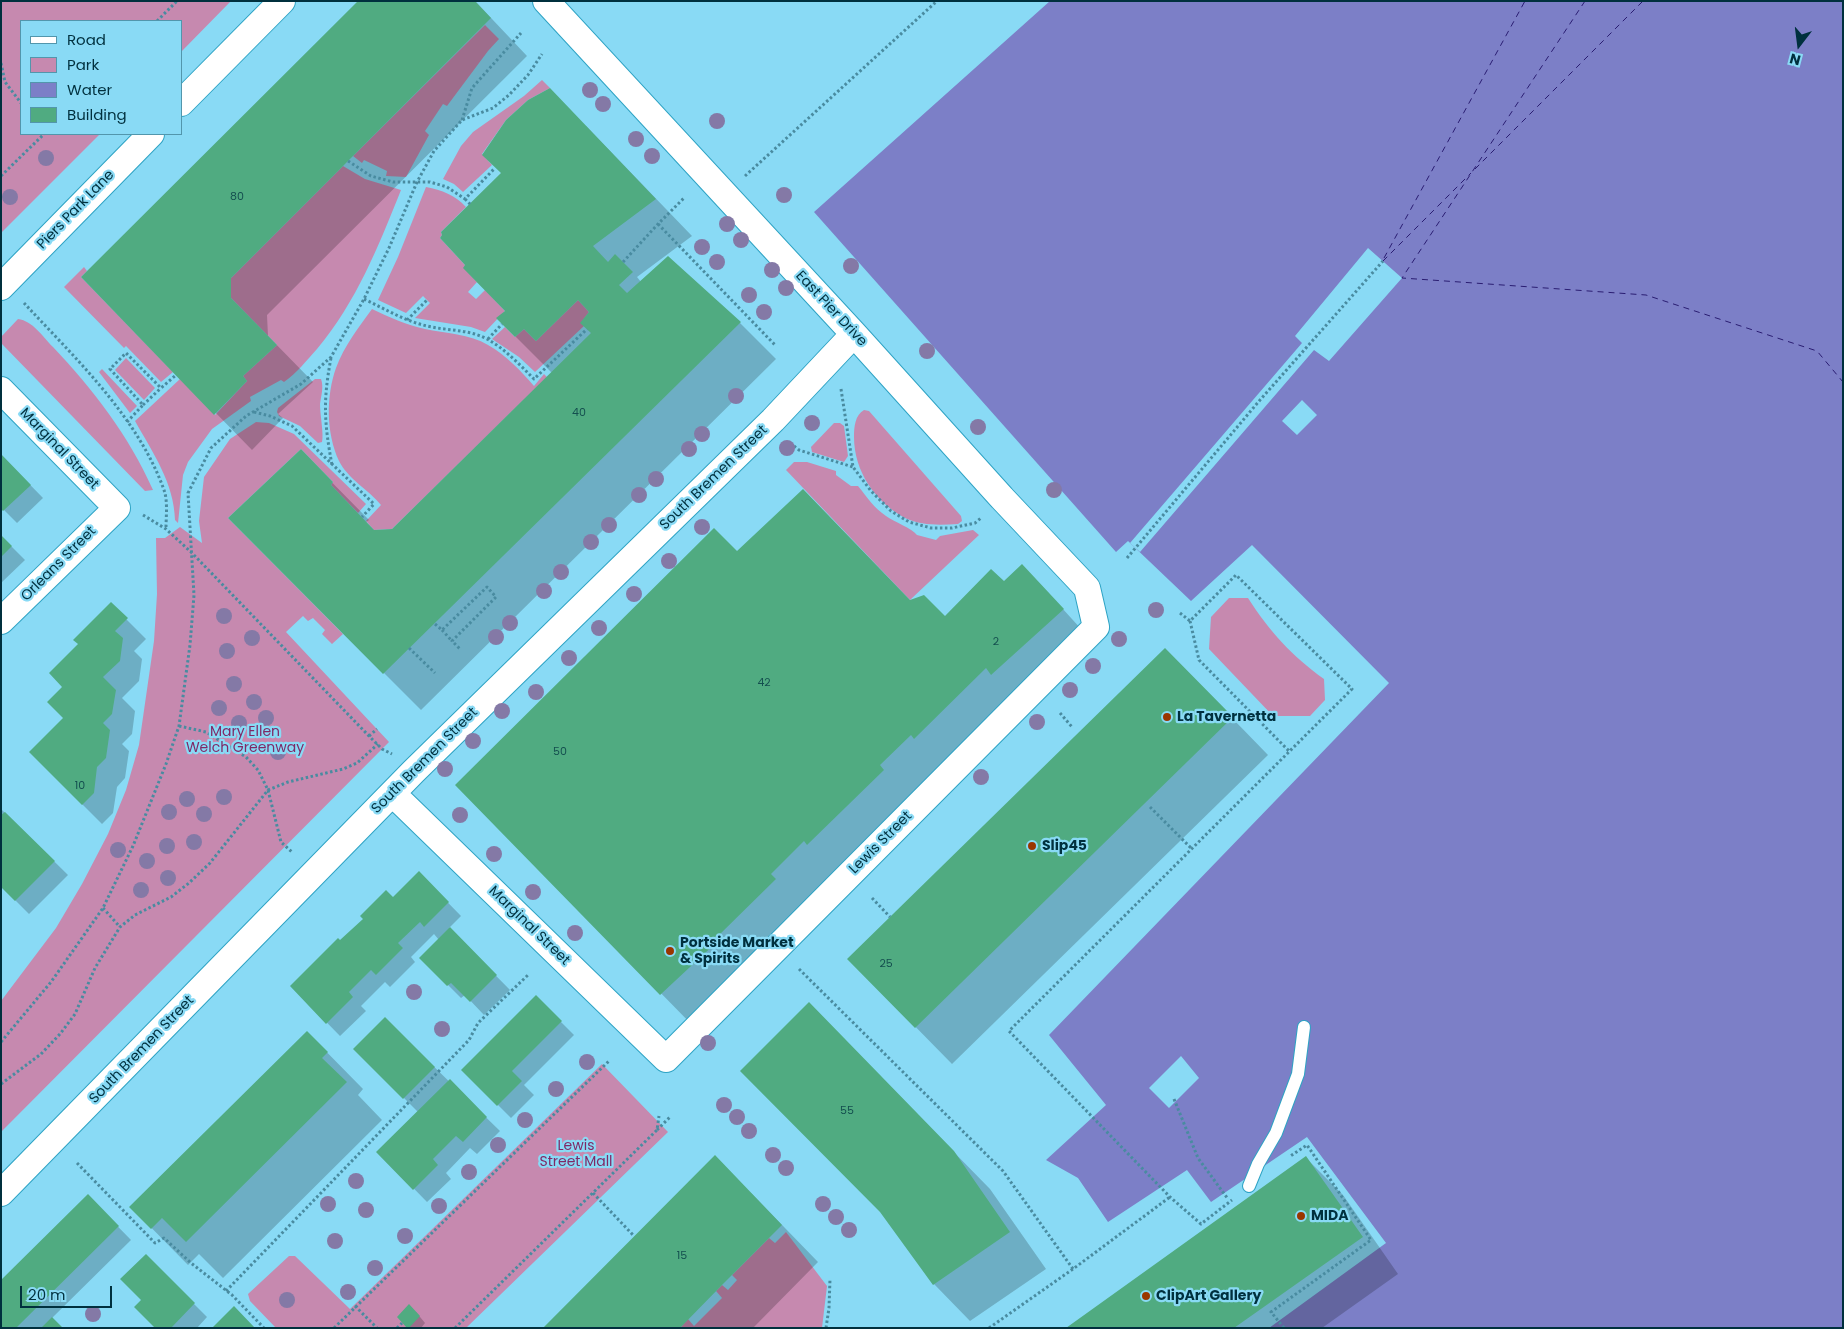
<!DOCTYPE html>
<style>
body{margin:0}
#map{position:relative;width:1844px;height:1329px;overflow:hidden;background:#89daf5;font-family:Poppins,sans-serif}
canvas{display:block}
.frame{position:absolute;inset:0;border:2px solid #00303e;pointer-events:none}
.legend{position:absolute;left:20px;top:20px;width:162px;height:115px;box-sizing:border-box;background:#89daf5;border:1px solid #5296ac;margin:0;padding:6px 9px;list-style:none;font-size:15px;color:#00303e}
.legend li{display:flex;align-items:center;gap:10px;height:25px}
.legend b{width:25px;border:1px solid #5296ac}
.north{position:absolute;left:1774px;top:20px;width:50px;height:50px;-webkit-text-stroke:4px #89daf5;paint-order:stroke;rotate:195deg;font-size:14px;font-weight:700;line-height:20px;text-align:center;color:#00303e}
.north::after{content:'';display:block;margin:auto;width:18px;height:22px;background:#00303e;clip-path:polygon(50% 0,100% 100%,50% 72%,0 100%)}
.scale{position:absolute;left:20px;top:1286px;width:92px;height:22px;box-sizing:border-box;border:2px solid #00303e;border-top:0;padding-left:6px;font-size:15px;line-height:18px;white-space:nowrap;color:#00303e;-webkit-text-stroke:4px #89daf5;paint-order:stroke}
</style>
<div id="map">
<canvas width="1844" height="1329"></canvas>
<div class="frame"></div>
<ul class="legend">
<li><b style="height:6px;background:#fff"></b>Road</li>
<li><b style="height:14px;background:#c689af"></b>Park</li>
<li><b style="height:14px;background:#7c7fc7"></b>Water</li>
<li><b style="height:14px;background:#50ab81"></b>Building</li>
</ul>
<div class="north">N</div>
<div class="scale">20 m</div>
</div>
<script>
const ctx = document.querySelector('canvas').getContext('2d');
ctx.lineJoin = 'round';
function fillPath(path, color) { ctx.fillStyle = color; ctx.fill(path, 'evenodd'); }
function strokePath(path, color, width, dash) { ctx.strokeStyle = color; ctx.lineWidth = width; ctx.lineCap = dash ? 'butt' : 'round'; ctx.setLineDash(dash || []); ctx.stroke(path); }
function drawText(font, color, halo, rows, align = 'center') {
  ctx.font = font + ' Poppins,sans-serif'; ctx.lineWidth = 4.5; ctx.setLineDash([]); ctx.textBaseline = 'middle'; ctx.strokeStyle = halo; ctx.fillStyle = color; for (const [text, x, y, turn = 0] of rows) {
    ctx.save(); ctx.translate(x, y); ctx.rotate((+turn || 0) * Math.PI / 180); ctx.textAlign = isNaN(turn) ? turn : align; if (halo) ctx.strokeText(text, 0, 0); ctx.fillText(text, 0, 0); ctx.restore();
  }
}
const green = new Path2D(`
 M1,1H231L181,52V21H21V134H100L1,233Z
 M485,25L499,39L488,51L447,106L443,104L425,131L429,135L406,177L386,176L387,171L364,160L362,163L353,156Z
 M542,80L550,88L528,100L506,120L482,154L492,165L463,192L454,184L443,179L461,146L473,132L524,96Z
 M343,166L365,179L401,190C378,247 357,301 317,349C306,361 297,373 284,382L281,380L250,397L251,401L212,429L188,462L183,475L178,523L175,520C174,483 153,453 135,421L180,379L215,415L247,381L243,376L277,345L231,298V278Z
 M426,187C442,190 455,195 466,207L441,232L442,235L440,238L465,265L464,268L477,282L468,292L476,299L485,290L505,311L485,332L471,327L415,318L430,303L423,296L406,313L378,300L398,257Z
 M84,267L87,271L81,277L173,372L161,382L126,346L124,348L64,287Z
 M578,300L589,312L581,323L584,326L535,372L519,357L492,339L505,327L515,337L524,329L536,341Z
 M372,309C389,317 406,325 425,329C445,333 470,334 488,345C506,355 521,371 534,386L544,374L547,377L392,529L374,530L366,521L381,505C369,490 348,479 339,461C326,433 326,396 336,368C344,346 359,327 372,309Z
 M18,319C33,321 42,336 53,347C93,389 129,436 153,490L145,491L2,344L1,337Z
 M126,358L155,388L144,400L115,370Z
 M102,369L137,406L130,413L99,372Z
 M315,379H321C324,387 321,396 320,404C320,415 324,434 322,442L318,443L300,426L279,416L277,412L278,408Z
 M864,410L869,411L961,516L962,521L958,524C940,525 922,526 905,518C875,502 854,471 854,437C854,427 855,415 864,410Z
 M256,422L269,423L294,434L366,504L358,513L331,485L333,482L301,449L228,518L343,634L332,644L322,634L325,630L313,618L308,621L303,616L286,632L389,742L1,1132V1001L56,928L82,884L108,834L126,790L139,745L154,641L157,594L156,538H165L180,527L202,543L199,521L204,477L230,439Z
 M834,423H840L844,426L848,456L844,462L812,452L811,447Z
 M794,462H807L836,471V475L851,486H858C867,497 874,508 886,516C894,522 912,528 917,535L936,540L940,536L973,530L979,535L910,600L786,470Z
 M1229,598H1248C1269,631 1292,656 1324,679L1325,700L1310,716H1273L1209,649L1211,617Z
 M602,1064L668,1132L466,1328H276L250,1301L248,1294L289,1256H295L350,1309Z
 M786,1232L827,1286L822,1328H680L688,1319L694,1326L722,1298L716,1291L722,1285L728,1290L737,1280L732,1275L769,1238L775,1243Z`);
const water = new Path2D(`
 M1050,1H1843V1328H1269L1386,1243L1307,1137L1211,1202L1187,1170L1108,1222L1078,1178L1046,1160L1106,1105L1049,1035L1389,683L1252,545L1191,601L1128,541L1116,552L814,212Z`);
const pier = new Path2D(`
 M1368,248L1402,278L1329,361L1314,350L1140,552L1130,543L1302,343L1295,336Z
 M1302,400L1317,415L1297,435L1282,421Z
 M1181,1056L1199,1078L1169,1108L1149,1088Z`);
const shadow = new Path2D(`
 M475,1L527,56L267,315L268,336L313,382L278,414L283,418L252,450L83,277Z
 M586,126L692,236L637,277L641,282L740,323L776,359L421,710L229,518L301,451L369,520L366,522L375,531L392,530L552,373L498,319L507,311Z
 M1,455L43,498L17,523L1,507Z
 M1,536L25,560L1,583Z
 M1004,583L1041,585L1082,630L698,1031L457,785L788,604L911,601L945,617Z
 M111,604L146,639L134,651L142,659L139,681L122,698L135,711L132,734L122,744L129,751L125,778L117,787L113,813L102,824L30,752L65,718L64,687L79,644Z
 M1201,686L1268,755L952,1064L849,959Z
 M1,809L68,875L29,914L1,886Z
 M419,873L461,916L449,928L510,990L484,1015L465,995L461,998L421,958L439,940L434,934L411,957L415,962L390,987L385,982L361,1006L366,1011L340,1036L291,986L340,942L393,898Z
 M536,997L574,1035L524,1085L534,1095L511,1118L463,1070Z
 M385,1019L500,1131L477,1154L470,1148L446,1173L451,1179L427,1202L378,1152L418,1112L355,1049Z
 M307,1032L363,1089L358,1095L382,1120L223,1278L199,1254L188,1265L131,1207Z
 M845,1041L990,1189L1046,1269L970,1321L934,1284L881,1212Z
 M1306,1158L1343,1195L1398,1274L1322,1328H1068Z
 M751,1193L818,1262L753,1328H545Z
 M88,1196L131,1240L52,1318L62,1328H1Z
 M146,1256L207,1317L197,1328H157L142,1300Z
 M416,1312L425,1323L421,1328H408Z`);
const ferry = new Path2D(`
 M1585,1L1402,278L1646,295L1817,351L1843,382
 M1475,169L1643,1
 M1384,258L1525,1
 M1383,261L1471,173`);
const building = new Path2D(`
 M358,1H475L491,18L231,278V298L277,345L243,376L247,381L214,415L81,277Z
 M550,88L656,199L593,246L608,262L615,254L633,272L619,285L627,293L668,256L741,322L383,674L228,518L301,449L333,482L331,485L374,530L392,529L591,333L580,323L589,312L578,300L536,341L524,329L515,337L496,318L505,311L463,268L465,265L440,238L442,235L441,232L501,173L482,155L506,120L528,100Z
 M1,454L31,485L3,511L1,509Z
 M803,489L910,600L924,595L945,616L991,569L1004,581L1022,564L1064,609L991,675L986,668L914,739L911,735L880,765L884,770L807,845L804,841L771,874L776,879L716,938L719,940L660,995L455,785L714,528L737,551Z
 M1,535L12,546L1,557Z
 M111,602L128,618L115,631L123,638L120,661L103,677L116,690L112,714L103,723L110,730L106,758L97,767L94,793L82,805L29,752L63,718L47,702L62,687L49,673L78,644L73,640Z
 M1165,648L1233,717L915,1028L847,959Z
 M5,812L55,861L15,901L1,887V815Z
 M419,871L449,902L424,927L420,922L398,943L403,948L376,975L371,970L349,992L353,997L326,1024L290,986L338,938L340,940L363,919L360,916L386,890L393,897Z
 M450,927L497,975L470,1002L451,983L447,986L419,958Z
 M536,995L562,1021L512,1071L522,1081L497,1106L461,1070Z
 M809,1002L954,1151L1010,1232L933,1285L880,1212L740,1071Z
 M385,1017L435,1067L403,1099L353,1049Z
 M307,1031L328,1052L322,1058L347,1082L186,1242L162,1218L151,1229L129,1207Z
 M450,1079L487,1117L463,1142L456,1136L433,1159L438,1165L413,1190L376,1152Z
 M715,1155L782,1225L722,1285L680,1328H543Z
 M1306,1156L1363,1237L1234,1328H1066Z
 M88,1194L119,1226L16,1328H1V1280Z
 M146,1254L195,1303L171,1328H155L134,1307L141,1300L120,1279Z
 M409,1304L420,1316L409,1328H407L397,1317Z
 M234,1306L255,1328H212Z
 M52,1317L63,1328H41Z`);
const path = new Path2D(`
 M157,21L177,1
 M1,63L5,82L21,103
 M462,120L472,88L521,33
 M348,161L371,176L393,182H430L447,187L465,199L495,168
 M1,176L44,134
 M745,176L937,1
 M465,199L470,204
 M658,224L775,345
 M623,262L658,224L684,198
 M364,299C385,309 405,321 427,326C448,331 468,329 487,339C504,348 520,365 534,379L587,329
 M24,303C75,358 138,417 164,490C168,501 166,517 166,528
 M407,320L427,300
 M488,339L502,324
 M331,358C323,400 324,422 332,465
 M841,389L853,467L871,491L891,511L909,522L931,528H952L975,523L981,518
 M143,405L161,388
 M254,412L270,416L292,426L374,504L362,517
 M127,422L143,405L110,369L126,353L161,388L176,375
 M794,446L799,450L853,467
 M143,515L166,529L192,553L369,736L382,749L392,754
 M1127,558L1260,400L1383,261
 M1180,613L1190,621L1236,575L1352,689L1009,1031L1170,1197L1201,1224L1232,1200
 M1190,621L1199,660L1289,751
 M435,624L442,630L487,587L496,597L452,641L460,649
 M442,630L452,641
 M409,648L435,673
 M1060,713L1072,727
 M179,726L206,732L246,757L258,770L268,790L281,842L293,853
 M369,736L377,729
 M1150,807L1192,849
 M872,898L890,917
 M103,908L120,927
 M799,969L1003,1171L1073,1269
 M1,1042L51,982L103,908L133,846L166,764L179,726L190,645L194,595L188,493L211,448L246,416L301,384L331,357L364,299L389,248L417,182L434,151L462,120L493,108L509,95L528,75L542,54
 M1,1084L41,1054L60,1034L75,1014L95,968L120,927L135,915L171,897L189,883L210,863L268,790L288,782L343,769L357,763L378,744
 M1174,1099L1198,1158L1228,1199
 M657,1130L671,1116
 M77,1163L155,1243L164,1238L191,1263L232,1295L264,1328
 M593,1193L634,1236
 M226,1291L469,1040L478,1023L528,975
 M355,1306L377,1328
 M334,1328L609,1061
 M397,1328L402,1323
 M455,1328L657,1130L659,1116
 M826,1328L829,1308L830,1279
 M989,1328L1073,1269L1170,1197
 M1284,1328L1271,1312L1371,1240L1307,1145L1289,1157`);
const lane = new Path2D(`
 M1249,1186L1258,1164L1276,1133L1298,1074L1304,1027`);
const street = new Path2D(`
 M181,103L282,1
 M1,287L151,134
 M1,390L117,508L1,621
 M393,794L666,1059L1096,627L1087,588L1002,498L854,334L546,1
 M1,1193L414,771L773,420L854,334`);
const trees = [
 [590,90],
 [603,104],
 [717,121],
 [636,139],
 [652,156],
 [46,158],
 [784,195],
 [10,197],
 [727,224],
 [741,240],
 [702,247],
 [717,262],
 [851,266],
 [772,270],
 [786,288],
 [749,295],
 [764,312],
 [927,351],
 [736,396],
 [812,423],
 [978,427],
 [702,434],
 [787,448],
 [689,449],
 [656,479],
 [1054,490],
 [639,495],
 [609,525],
 [702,527],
 [591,542],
 [669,561],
 [561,572],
 [544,591],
 [634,594],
 [1156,610],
 [224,616],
 [510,623],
 [599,628],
 [496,637],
 [252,638],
 [1119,639],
 [227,651],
 [569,658],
 [1093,666],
 [234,684],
 [1070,690],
 [536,692],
 [254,702],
 [219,708],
 [502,711],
 [266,718],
 [1037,722],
 [239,723],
 [473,741],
 [278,752],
 [445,769],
 [981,777],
 [224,797],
 [187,799],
 [169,812],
 [204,814],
 [460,815],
 [194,842],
 [167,846],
 [118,850],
 [494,854],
 [147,861],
 [168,878],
 [141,890],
 [533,892],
 [575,933],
 [414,992],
 [442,1029],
 [708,1043],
 [587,1062],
 [556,1089],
 [724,1105],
 [737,1117],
 [525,1120],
 [749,1131],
 [498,1145],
 [773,1155],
 [786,1168],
 [469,1172],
 [356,1181],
 [328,1204],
 [823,1204],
 [439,1206],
 [366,1210],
 [836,1217],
 [849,1230],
 [405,1236],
 [335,1241],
 [375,1268],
 [348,1292],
 [287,1300],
 [93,1314]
];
const markers = [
 [1167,717,5,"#9a3600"],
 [1032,846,5,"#9a3600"],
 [670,951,5,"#9a3600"],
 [1301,1216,5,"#9a3600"],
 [1146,1296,5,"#9a3600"]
];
const numberNames = [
 ["80",237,197],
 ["40",579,413],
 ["2",996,642],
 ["42",764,683],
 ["50",560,752],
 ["10",80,786],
 ["25",886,964],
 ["55",847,1111],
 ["15",682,1256]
];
const streetNames = [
 ["Piers Park Lane",76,210,-46],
 ["East Pier Drive",831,309,47],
 ["Marginal Street",59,449,46],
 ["South Bremen Street",714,478,-44],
 ["Orleans Street",59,564,-45],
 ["South Bremen Street",425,761,-45],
 ["Lewis Street",881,843,-45],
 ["Marginal Street",529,926,44],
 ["South Bremen Street",142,1050,-46]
];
const poiNames = [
 ["La Tavernetta",1177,717],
 ["Slip45",1042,846],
 ["Portside Market",680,943],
 ["& Spirits",680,959],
 ["MIDA",1311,1216],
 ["ClipArt Gallery",1156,1296]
];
const parkNames = [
 ["Mary Ellen",245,732],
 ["Welch Greenway",245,748],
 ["Lewis",576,1146],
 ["Street Mall",576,1162]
];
fillPath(green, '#c689af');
fillPath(water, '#7c7fc7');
fillPath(pier, '#89daf5');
fillPath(shadow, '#0003');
strokePath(ferry, '#2a1d72', 1, [6, 5]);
fillPath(building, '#50ab81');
strokePath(lane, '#2ea3c4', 14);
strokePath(street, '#2ea3c4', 28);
strokePath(path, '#498ba0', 3, [2.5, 2.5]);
strokePath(lane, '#fff', 12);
strokePath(street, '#fff', 26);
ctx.fillStyle = '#8479a6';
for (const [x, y] of trees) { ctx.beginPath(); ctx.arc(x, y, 8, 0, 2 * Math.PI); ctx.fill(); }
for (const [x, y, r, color] of markers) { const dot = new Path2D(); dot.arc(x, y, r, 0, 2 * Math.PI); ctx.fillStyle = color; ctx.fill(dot); strokePath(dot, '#89daf5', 2); }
drawText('11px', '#144f4f', null, numberNames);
drawText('14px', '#00303e', '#89daf5', streetNames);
drawText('bold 14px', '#00303e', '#89daf5', poiNames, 'left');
drawText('14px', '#7f2966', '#89daf5', parkNames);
</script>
